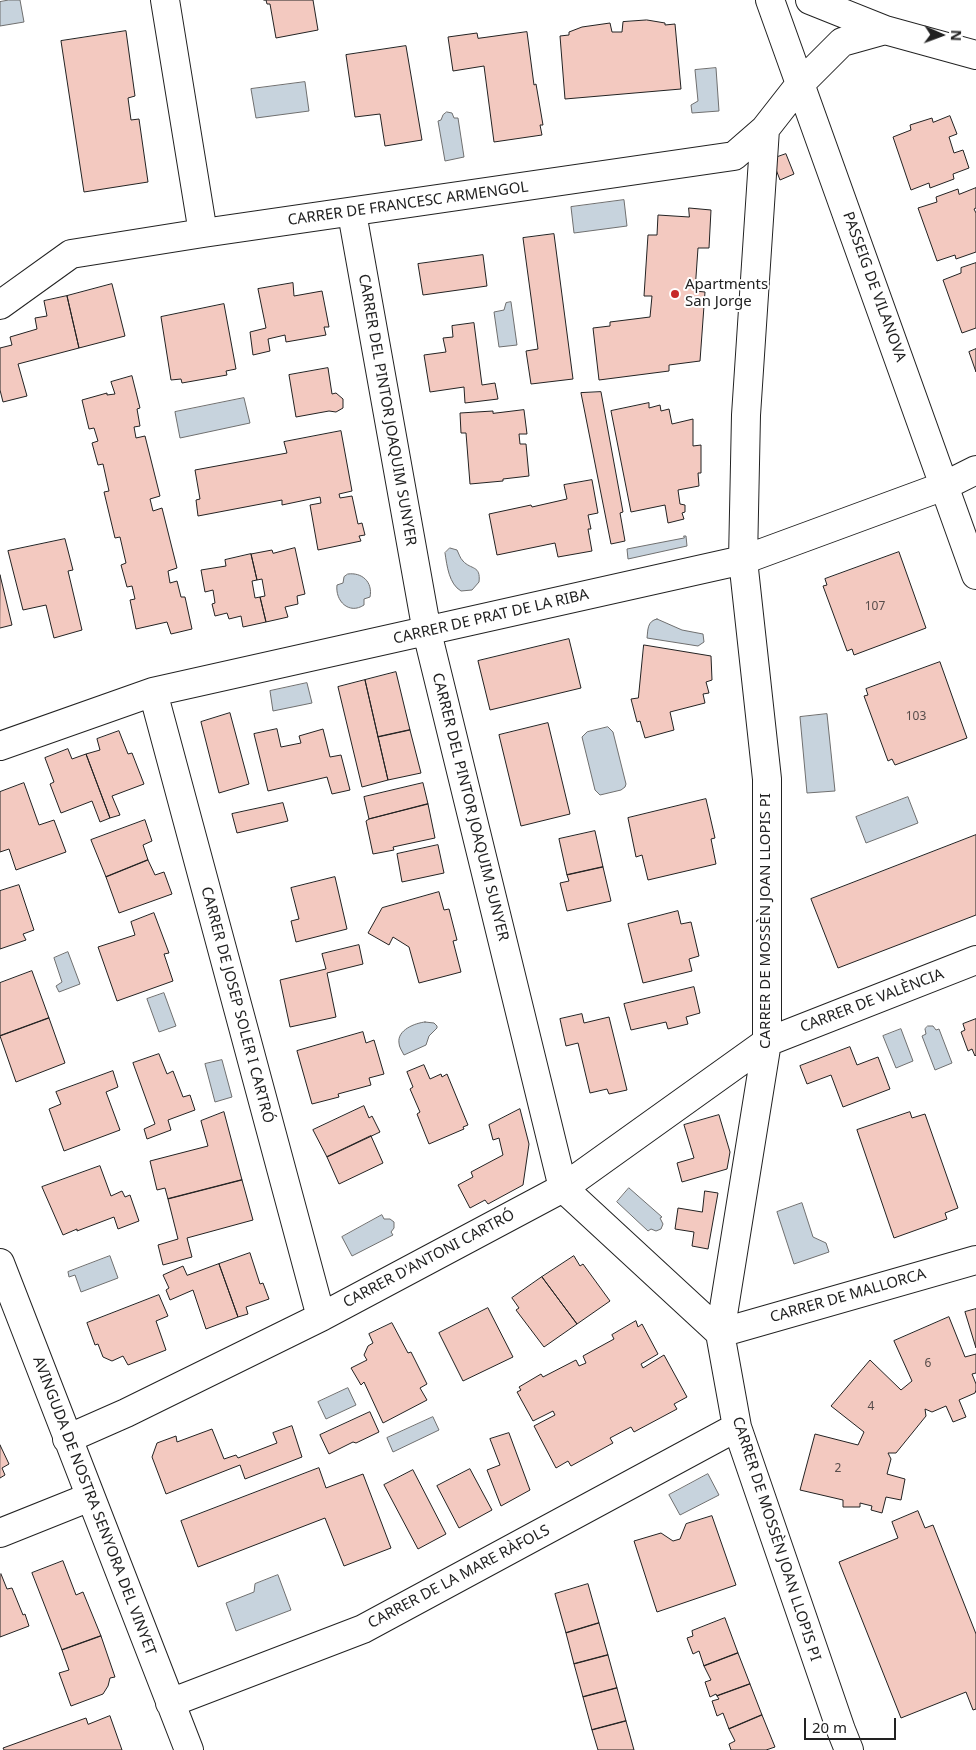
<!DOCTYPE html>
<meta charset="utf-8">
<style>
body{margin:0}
#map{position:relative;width:976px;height:1750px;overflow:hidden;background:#fff;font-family:"Noto Sans",sans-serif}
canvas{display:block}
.north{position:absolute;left:916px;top:10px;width:50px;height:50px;-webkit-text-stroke:4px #fff;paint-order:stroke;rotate:92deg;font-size:14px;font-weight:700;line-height:20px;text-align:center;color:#222}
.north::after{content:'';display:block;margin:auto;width:18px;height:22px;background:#222;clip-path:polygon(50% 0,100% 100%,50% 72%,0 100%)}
.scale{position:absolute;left:804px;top:1718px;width:92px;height:22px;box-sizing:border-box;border:2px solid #222;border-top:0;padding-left:6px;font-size:15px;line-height:18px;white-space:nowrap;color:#222;-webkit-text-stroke:4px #fff;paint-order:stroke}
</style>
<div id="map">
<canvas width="976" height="1750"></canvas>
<div class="north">N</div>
<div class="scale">20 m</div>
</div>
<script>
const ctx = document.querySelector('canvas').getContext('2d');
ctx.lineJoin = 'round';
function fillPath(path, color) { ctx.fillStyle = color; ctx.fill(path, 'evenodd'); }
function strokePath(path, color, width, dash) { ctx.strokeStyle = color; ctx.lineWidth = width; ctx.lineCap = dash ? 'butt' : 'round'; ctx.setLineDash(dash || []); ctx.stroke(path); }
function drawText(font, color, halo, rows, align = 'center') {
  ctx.font = font + ' "Noto Sans",sans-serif'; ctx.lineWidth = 4; ctx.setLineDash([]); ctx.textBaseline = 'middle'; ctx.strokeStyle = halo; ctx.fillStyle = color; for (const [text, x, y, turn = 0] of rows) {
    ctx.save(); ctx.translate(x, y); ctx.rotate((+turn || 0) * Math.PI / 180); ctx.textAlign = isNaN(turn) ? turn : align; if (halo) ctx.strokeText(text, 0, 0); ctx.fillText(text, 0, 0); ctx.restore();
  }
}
const water = new Path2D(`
 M9,0H20L24,22L0,26V2Z
 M716,68L719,111L692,113L691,105L698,101L695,70Z
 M305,82L309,111L256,118L251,89Z
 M447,112L452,113L454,118H458L464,157L445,161L438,121L441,120L443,115Z
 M624,200L627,226L574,233L571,207Z
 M511,302L517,345L499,347L494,312L504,310L506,303Z
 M244,398L250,423L180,438L175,412Z
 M684,536H686L687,546L628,559L627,549L684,538Z
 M450,548L457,550C459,554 460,558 463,561C471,570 481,565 479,582L472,590L461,591C449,584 447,566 445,553Z
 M348,574C362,572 373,582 370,597L364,599V605C349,615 335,601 337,585L343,583L344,577Z
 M657,619L682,630L703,634L704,642L698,646L647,638C648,630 647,621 657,619Z
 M307,683L312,703L273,711L270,691Z
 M827,714L835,791L807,793L800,717Z
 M608,727L613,732L626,784L625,787L621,790L600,795L595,790L582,737L587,732Z
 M908,797L918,823L866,843L856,817Z
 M68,952L80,984L59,992L56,986L62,982L54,958Z
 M164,993L176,1026L159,1032L147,999Z
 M425,1022L434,1023L437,1026V1028L429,1036L426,1045L404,1055C402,1051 399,1047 399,1043C397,1030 415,1023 425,1022Z
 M928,1026H933L936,1030L939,1029L952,1063L935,1070L922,1036L926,1034L925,1029Z
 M901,1029L913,1061L896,1068L883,1036Z
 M222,1060L232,1097L215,1102L205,1064Z
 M629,1188L662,1217L660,1218L663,1224L661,1229L656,1231L651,1229L648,1231L617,1202Z
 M802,1203L813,1237L826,1243L829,1252L794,1264L777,1212Z
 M382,1215L384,1219H390L394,1222V1228L391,1232L393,1235L352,1256L342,1237Z
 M110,1256L118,1278L81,1292L75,1275L69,1277L68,1272Z
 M348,1388L356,1405L326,1419L318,1402Z
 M433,1417L439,1430L393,1452L387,1438Z
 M708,1474L719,1495L680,1515L669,1495Z
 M278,1575L291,1610L236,1631L226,1603L254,1592L255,1584Z`);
const building = new Path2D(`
 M264,0H313L318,30L276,38L270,4H267L266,0Z
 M647,20L665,23V25L675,24L681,89L565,99L560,36L569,35V32L582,27L610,23L612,32H622L623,22Z
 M126,31L135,96L128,98L131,120L139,119L148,182L84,192L61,41Z
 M527,32L534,85L536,84L543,125H540L542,135L494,142L484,66L453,71L448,37L477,33L478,38Z
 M406,46L422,140L385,146L380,114L355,117L346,55Z
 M950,116L957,134L949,137L954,153L963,150L969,168L953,174L954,179L930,188L929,183L911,190L893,137L911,130L910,125L932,118L933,122Z
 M786,154L794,174L780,180L772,159Z
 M976,188V208L974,209L976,213V252L956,259L955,255L937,261L918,208L937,202L936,197L958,189L959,194Z
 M689,208L711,210L709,248H698L695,291L705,292L700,361L669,365V371L599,380L593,328L610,326V322L650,317L652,296H644L648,235H657L658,215L689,217Z
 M554,234L573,379L531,384L526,351L538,349L523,238Z
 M483,255L487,286L423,295L418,264Z
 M976,263V328L962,333L943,280L961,273V268Z
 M293,283L294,296L322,291L329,327H324L326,335L286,342L285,335L268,339L270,351L253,355L250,332L266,328L258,289Z
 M112,284L125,336L79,348L67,296Z
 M67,296L79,348L18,364L27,396L3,402L0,390V348L12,345L10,337L37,329L35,318L47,316L44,301Z
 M224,304L236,369L226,371L227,375L182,383L181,379L171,380L161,317Z
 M474,323L482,385L495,383L498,399L465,403L464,387L430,392L424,355L446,352L443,338L453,337L452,326Z
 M976,349V372L969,352Z
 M328,368L332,394L336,393L343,399V408L336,412L329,411L296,417L289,375Z
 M132,376L140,408L137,409L140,426L134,427L136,438L145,436L160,496L150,499L153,511L162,508L177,568L168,571L170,583L177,581L181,597H185L192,629L171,634L167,622L136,629L130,600L135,599L132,586L127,587L121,565L126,563L120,537L115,538L104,492L109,491L103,464L98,465L92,443L98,441L94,428L89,429L82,400L107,393V395L115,394L111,382Z
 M601,392L623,512L620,513L625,541L611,544L581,393Z
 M649,403V408L660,405L661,411L669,409L672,424L693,419V446L701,445V473H698L699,486L678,490L680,504L685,505V512L682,513L684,519L668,523L665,505L631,512L611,411Z
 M524,410L527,434H519L520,444H526L529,476L503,479V481L470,484L466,433H461L460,413L493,411V413Z
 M341,431L352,491L339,494L340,498L352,496L358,524L362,523L365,535L359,536L361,541L318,550L310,505L321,503L320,497L282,505V500L198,516L196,500L200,499L195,470L287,453L284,442Z
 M592,480L598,513L588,515L591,529H588L592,551L558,557L555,543L497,555L489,514L531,505L532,507L567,499L564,485Z
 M65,539L73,570L68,571L82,630L54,638L46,605L23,610L8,551Z
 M295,548L305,594L297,596L298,604L285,607L288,617L266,622L260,597L265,596L262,579L257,580L251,554L272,550L273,553Z
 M899,552L926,628L854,655L852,649L847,651L823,586L827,585L825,579Z
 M251,554L257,580L252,581L255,598L260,597L266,622L243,627L241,616L229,619L227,613L215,616L212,604L215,603L213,590L205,592L201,570L226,566L225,560Z
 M0,575L12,625L0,628Z
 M569,639L581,688L490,710L478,661Z
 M644,645L711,656L712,680L706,682L709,693L703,694L705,703L670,712L674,730L645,738L640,721L637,722L631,699L638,698Z
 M940,662L967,738L895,765L892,759L888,761L864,696L868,695L866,689Z
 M396,672L410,730L378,737L365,680Z
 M365,680L388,780L362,787L338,687Z
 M230,713L249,784L219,793L201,722Z
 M548,723L570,814L521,826L499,735Z
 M277,729L281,747L301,743L299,736L323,729L330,757L341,755L350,790L332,794L327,777L268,791L254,734Z
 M410,730L421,773L388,780L378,737Z
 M119,731L128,754L132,753L144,784L112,796L120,815L110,818L86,754L100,750L97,739Z
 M68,749L72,759L86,754L110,818L100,822L92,801L61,813L50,784L54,782L45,758Z
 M24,783L39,825L54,820L66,852L16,870L9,849L0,852V792Z
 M423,783L428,804L369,819L364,797Z
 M706,799L715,838L711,839L716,864L648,880L642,855L636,857L628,818Z
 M283,803L288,821L237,833L232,814Z
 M428,804L435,838L393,847L394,850L373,854L366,821L369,819Z
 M145,820L152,841L143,845L148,860L106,877L91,840Z
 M595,831L603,867L567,875L559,839Z
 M976,835V915L838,968L811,899Z
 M438,845L444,873L402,882L397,854Z
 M148,860L155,875L164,872L172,894L119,913L106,877Z
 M603,867L611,901L567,911L560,883L569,881L567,875Z
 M335,877L347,929L296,942L291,921L299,919L291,888Z
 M19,885L34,930L23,934L26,940L0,949V891Z
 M439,892L444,910L449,909L457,940L453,941L461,972L419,983L409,947L393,937L389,945L368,933L382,908Z
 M678,911L681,924L691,922L699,956L689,959L692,971L643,983L628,924Z
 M154,913L169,953L164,954L173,981L117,1001L98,947L135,935L131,922Z
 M359,945L363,964L327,973L336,1017L290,1027L280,980L326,969L322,954Z
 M32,971L49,1018L0,1036V983Z
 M694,987L700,1013L686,1017L688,1024L668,1029L666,1022L631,1030L624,1004Z
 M582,1014L584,1023L609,1017L627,1090L609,1094L607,1089L590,1093L578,1043L566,1046L560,1019Z
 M49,1018L65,1063L16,1082L0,1036Z
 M976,1019V1055L975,1056L972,1049L968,1051L961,1032L965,1030L963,1024Z
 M363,1032L366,1043L374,1040L384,1074L369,1078L371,1085L338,1094L339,1097L312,1104L297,1051Z
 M850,1047L857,1065L878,1057L890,1089L843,1107L831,1075L807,1084L800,1066Z
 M159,1054L167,1074L173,1071L183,1097L190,1095L195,1110L168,1120L171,1130L147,1139L144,1129L155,1124L133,1063Z
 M424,1065L430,1079L441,1074L442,1077L447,1074L468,1125L463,1127L464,1129L429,1144L417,1114L420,1112L410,1089L413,1087L407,1072Z
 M113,1071L118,1087L106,1092L120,1130L64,1151L49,1109L61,1104L56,1092Z
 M364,1106L369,1118L372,1116L380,1132L327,1157L313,1130Z
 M520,1109L529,1144L523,1185L488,1204L485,1200L470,1208L458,1185L473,1177L471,1172L503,1155L499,1138L493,1140L489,1125Z
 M224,1112L242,1180L168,1199L165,1188L157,1190L150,1161L208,1146L201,1121Z
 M910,1112L912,1118L925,1114L958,1208L945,1213L947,1219L894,1238L857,1130Z
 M719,1115L730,1152L727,1169L682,1182L677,1163L694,1158L684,1125Z
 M371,1136L383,1163L339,1184L327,1157Z
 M100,1166L111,1196L122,1191L125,1197L130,1195L139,1221L118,1229L114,1217L77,1231V1229L63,1235L42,1187Z
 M242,1180L253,1220L187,1238L192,1257L163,1265L158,1245L178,1239L168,1199Z
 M705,1191L718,1193L708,1249L692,1246L694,1232L675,1229L678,1208L702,1212Z
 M250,1253L260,1284L263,1283L269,1299L246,1307L248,1314L238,1317L219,1264Z
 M574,1256L580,1266L583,1264L610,1301L577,1324L542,1277Z
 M219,1264L238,1317L206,1329L193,1290L170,1300L166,1290L169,1288L163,1275L183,1266L187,1275Z
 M542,1277L577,1324L544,1347L516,1310L519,1308L512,1298Z
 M159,1295L168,1316L156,1321L166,1350L128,1365L123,1356L112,1361L103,1357L98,1344L95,1345L87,1323Z
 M488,1308L513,1357L463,1381L439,1333Z
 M976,1309V1348L965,1312Z
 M949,1317L965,1357L976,1354V1373L972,1374L976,1384V1390L975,1393L959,1400L966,1417L953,1422L946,1406L932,1412L925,1409L926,1416L896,1453H888L891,1459L887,1474L905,1479L901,1500L886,1497L882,1513L871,1510L872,1506L860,1503V1507H843V1500L800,1490L815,1434L858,1445L864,1432L831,1406L870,1360L901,1390L912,1381L894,1341Z
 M636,1321L638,1327L642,1324L658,1354L641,1364L643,1368L664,1355L687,1397L674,1404L677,1409L634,1432L631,1427L610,1438L613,1443L571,1466L568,1461L556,1468L534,1426L555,1415L553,1411L533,1421L517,1392L521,1390L519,1387L541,1374L543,1377L576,1360L579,1366L586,1363L583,1356L614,1339L612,1335Z
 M392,1323L408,1353L411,1352L427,1384L420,1388L427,1400L383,1423L364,1382L361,1385L351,1368L367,1360L364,1355L368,1346L373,1343L369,1334Z
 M370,1412L379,1432L356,1443L353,1442L329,1454L320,1435Z
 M292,1426L302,1457L245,1479L240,1465L166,1494L152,1457L157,1443L176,1436L177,1442L212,1429L224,1459L236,1455L238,1458L277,1443L273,1433Z
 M509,1433L530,1490L501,1506L487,1470L500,1465L490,1439Z
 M0,1445L9,1464L2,1468L5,1475L0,1478Z
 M319,1468L326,1488L363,1474L391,1548L344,1566L325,1518L198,1567L181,1521Z
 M470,1469L492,1510L459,1528L437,1486Z
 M413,1470L446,1534L418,1549L384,1485Z
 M918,1511L925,1528L933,1525L976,1634V1709L973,1710L966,1692L901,1718L839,1562L898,1538L892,1522Z
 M712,1516L736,1585L657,1612L634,1541L661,1533L673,1541L680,1539L686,1524Z
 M63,1561L76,1595L83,1592L101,1636L62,1650L32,1573Z
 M1,1574L7,1589L12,1588L23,1615L25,1614L29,1626L0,1637V1575Z
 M588,1584L599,1623L566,1633L555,1594Z
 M725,1618L738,1653L704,1666L699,1651L693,1654L687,1638L693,1636L692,1631Z
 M599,1623L608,1655L574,1664L566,1633Z
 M101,1636L115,1677L110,1678L108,1686L103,1694L71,1706L59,1673L69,1670L62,1650Z
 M738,1653L750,1684L717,1696L716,1694L710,1697L705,1682L711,1680L704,1666Z
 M608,1655L617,1688L583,1697L574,1664Z
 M750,1684L762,1715L729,1729L723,1713L717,1716L712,1701L719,1699L717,1696Z
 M617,1688L626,1721L592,1730L583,1697Z
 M762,1715L775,1747L766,1750H731L729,1744L735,1741L729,1729Z
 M110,1716L122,1750H4L3,1748L86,1718L88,1724Z
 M626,1721L634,1750H598L592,1730Z`);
const minor = new Path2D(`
 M165,0L203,233
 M770,0L976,575
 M810,0L885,30L976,55
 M765,129L746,415L743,560L767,779V1042L720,1333L737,1427L841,1730L849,1750
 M352,213L427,632L563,1188L720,1333L976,1260
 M0,305L71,254L203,233L734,156L765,129L801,83L842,42L885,30
 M153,692L321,1317
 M0,746L153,692L743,560L944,486L976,470
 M0,1263L189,1750
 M67,1439L126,1413L321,1317L563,1188L767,1042L976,960
 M0,1533L90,1497
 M170,1703L363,1629L737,1427`);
const markers = [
 [675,294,5,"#c62828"]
];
const numberNames = [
 ["107",875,607],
 ["103",916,717],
 ["6",928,1364],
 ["4",871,1407],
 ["2",838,1469]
];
const streetNames = [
 ["CARRER DE FRANCESC ARMENGOL",408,204,-8],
 ["PASSEIG DE VILANOVA",874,287,70],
 ["CARRER DEL PINTOR JOAQUIM SUNYER",387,410,80],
 ["CARRER DE PRAT DE LA RIBA",491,617,-13],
 ["CARRER DEL PINTOR JOAQUIM SUNYER",470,807,76],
 ["CARRER DE MOSSÈN JOAN LLOPIS PI",766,921,-90],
 ["CARRER DE VALÈNCIA",872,1001,-21],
 ["CARRER DE JOSEP SOLER I CARTRÓ",237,1005,75],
 ["CARRER D'ANTONI CARTRÓ",429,1259,-28],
 ["CARRER DE MALLORCA",848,1296,-16],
 ["AVINGUDA DE NOSTRA SENYORA DEL VINYET",94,1506,69],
 ["CARRER DE MOSSÈN JOAN LLOPIS PI",776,1539,72],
 ["CARRER DE LA MARE RÀFOLS",459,1577,-28]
];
const poiNames = [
 ["Apartments",685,285],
 ["San Jorge",685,302]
];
fillPath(water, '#c7d3dd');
strokePath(water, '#6f6f6f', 1);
fillPath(building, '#f3c9c0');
strokePath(building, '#222', 1);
strokePath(minor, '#222', 30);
strokePath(minor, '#fff', 28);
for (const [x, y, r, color] of markers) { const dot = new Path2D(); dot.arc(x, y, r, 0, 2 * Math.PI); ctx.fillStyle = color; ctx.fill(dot); strokePath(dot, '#fff', 2); }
drawText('12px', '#564c4a', null, numberNames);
drawText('15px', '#222', '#fff', streetNames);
drawText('15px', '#222', '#fff', poiNames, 'left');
</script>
